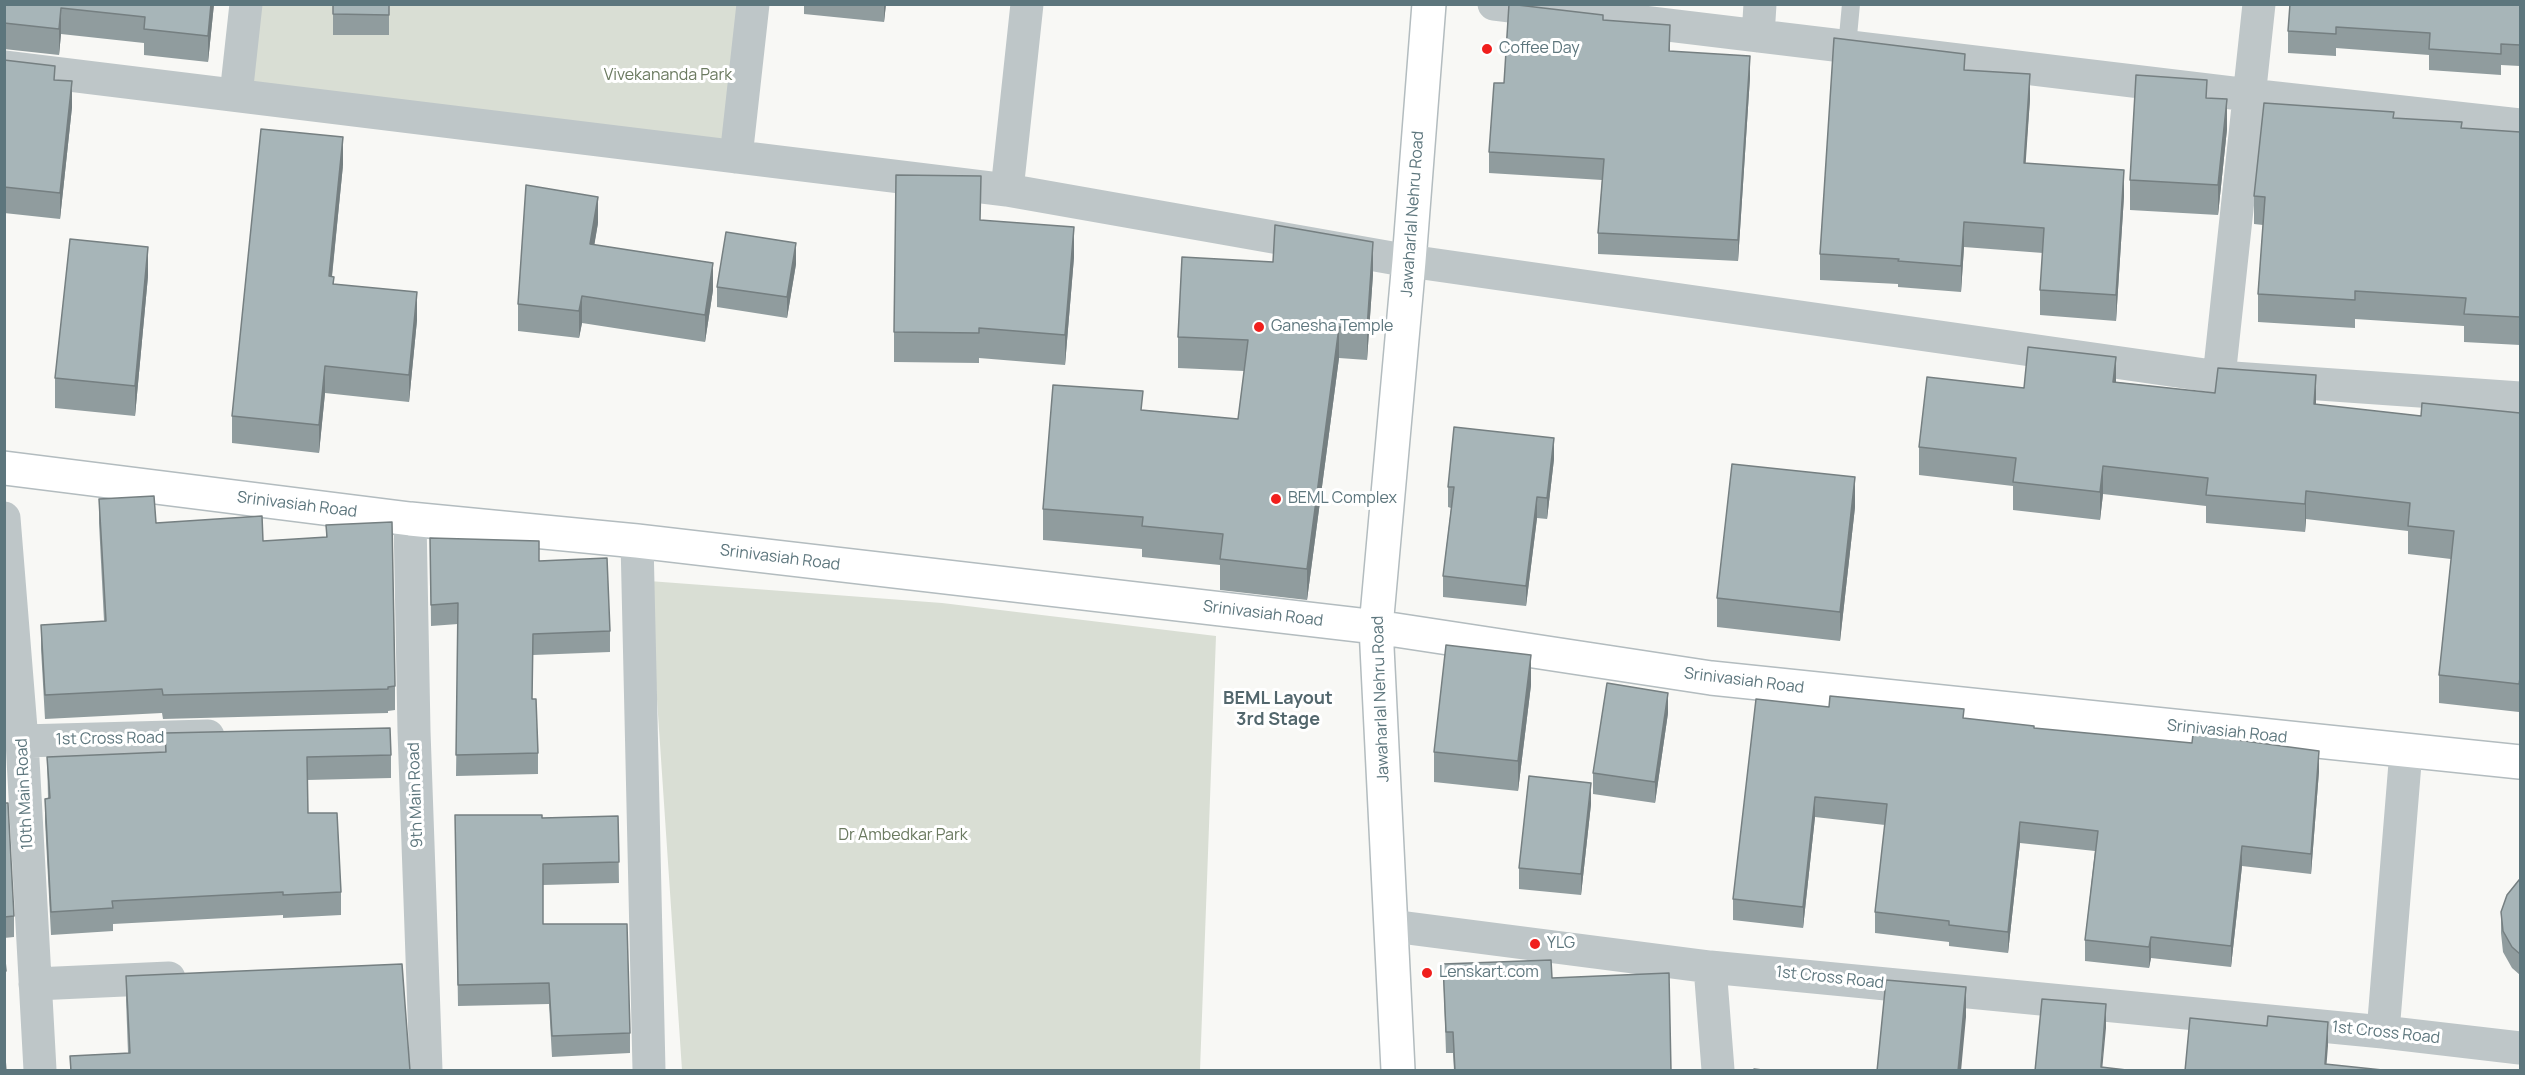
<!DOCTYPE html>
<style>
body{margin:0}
#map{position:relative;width:2525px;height:1075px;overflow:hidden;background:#f8f8f5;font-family:Manrope,sans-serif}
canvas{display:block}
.frame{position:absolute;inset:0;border:6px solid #5d767d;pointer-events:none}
</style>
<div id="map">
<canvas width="2525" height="1075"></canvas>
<div class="frame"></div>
</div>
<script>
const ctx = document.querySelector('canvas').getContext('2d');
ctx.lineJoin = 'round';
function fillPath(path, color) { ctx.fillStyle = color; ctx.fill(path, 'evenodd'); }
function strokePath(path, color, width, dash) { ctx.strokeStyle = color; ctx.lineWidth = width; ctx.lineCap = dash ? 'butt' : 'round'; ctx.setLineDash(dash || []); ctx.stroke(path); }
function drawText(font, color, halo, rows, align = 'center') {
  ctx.font = font + ' Manrope,sans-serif'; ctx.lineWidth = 6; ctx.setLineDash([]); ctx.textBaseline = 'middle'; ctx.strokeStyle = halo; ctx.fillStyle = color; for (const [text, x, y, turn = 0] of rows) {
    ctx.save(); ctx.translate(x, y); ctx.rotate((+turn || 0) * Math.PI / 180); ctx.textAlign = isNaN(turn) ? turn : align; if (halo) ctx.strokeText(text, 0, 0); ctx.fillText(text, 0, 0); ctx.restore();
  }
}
const green = new Path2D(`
 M246,5H753L736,157L236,95Z
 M649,581L942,603L1216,636L1200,1070H682Z`);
const lane = new Path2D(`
 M1847,47L1851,4`);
const street = new Path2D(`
 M1494,4L2249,95L2520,125
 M1758,36L1760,4
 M4,67L1007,190L1409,261L2219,377L2520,398
 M236,95L246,4
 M736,157L753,4
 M1007,190L1027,4
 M2219,377L2259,4
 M4,518L22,741L40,1070
 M410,519L414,731L426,1070
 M637,541L649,1070
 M22,741L208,736
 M1392,926L1710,967L2383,1032L2520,1048
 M1710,967L1718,1070
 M35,984L169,978
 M2383,1032L2406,751`);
const secondary = new Path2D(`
 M4,468L410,519L637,541L1376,627L1711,678L2520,762
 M1398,1070L1376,627L1409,261L1429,4`);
const wall = new Path2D(`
 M4,4H214L208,62L144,55V43L61,34L59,55L4,49Z
 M333,4H389V35H333Z
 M804,4H886L884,22L804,14Z
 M2520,4V66L2501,65V75L2429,70V55L2336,48V56L2288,53V31Z
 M1603,20L1670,45V51L1750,77L1738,261L1598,254V233L1602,180L1489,173V152L1504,83Z
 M4,60L55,80L72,107L60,219L4,213Z
 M1965,70L2030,99L2025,163L2124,196L2116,321L2040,315V290L2043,253L1964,247L1961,292L1898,287V284L1820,280V254Z
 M2207,98L2227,129L2218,215L2130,210V180Z
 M2394,118L2462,128L2520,132V345L2464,342V326L2355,319V328L2258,322V294L2263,225L2254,224V196Z
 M343,165L332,277L334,284L417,320L409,402L325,393L319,453L232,443V416Z
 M981,220L1074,257L1065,365L979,358V363L894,362V332Z
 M598,223L594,245L713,290L705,342L582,323L579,338L518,331V304Z
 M796,264L787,318L717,307V287Z
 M1373,274L1367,360L1339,358L1307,600L1220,590V565L1142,557V549L1043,540V509L1143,410L1238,419L1244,371L1178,368V337Z
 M148,276L135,416L55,408V378Z
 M2116,382L2421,416L2520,413V706L2519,712L2439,703V675L2451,559L2408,554V531L2306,519L2305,532L2206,523V506L2103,494L2100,520L2013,510V486L1919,475V447L2024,388Z
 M1554,459L1547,519L1537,518L1526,606L1443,597V576L1451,508L1448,507V487Z
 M99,499L156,523L263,541L326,537V525L395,686V710L388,711V713L163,719L162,713L45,719L41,649V625L104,621L99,523Z
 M1855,507L1840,641L1717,627V598Z
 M430,538L539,561L610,631V652L533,655L532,699L538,753V774L456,776L458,624L431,626Z
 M1531,685L1518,791L1434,782V752Z
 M1829,707L1964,718L2034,728L2319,771L2311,874L2242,866L2231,967L2151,958L2149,968L2085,961V940L2095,851L2020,843L2008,953L1949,946V942L1875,933V912L1885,825L1815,817L1803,928L1733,920V899Z
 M1668,713L1655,803L1593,794V773Z
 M165,733L391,755V778L307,780L308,813L341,892V915L283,918V915L113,924V931L51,935L45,821V799L48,798L47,757L165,752Z
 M4,803L14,916V937L4,938Z
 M1591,804L1581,895L1519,889V868Z
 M455,815L542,818L618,816L619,883L543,885V924L630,1033V1053L552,1057L549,1004L458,1006Z
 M2520,879V975L2512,968L2503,952L2501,933V912Z
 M4,950L6,971V992H4Z
 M1443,964L1552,978L1671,1071H1454L1453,1053H1446Z
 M126,976L410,1071H70V1056L128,1053L126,999Z`);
const shadedWall = new Path2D(`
 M211,4H214L208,62V36Z
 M884,4H886L884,22Z
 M61,8V34L59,55V29Z
 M1670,25V45L1669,72V51Z
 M1750,56V77L1738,261V240Z
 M2030,74V99L2024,188V163Z
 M72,81V107L60,219V193Z
 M2227,99V129L2218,215V185Z
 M343,137V165L329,304V276Z
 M2124,170V196L2116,321V295Z
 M598,197V223L590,271V244Z
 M1964,222V247L1961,292V266Z
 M1074,227V257L1065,365V335Z
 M1373,242V274L1367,360V329Z
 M796,243V264L787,318V297Z
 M148,247V276L135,416V386Z
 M713,263V290L705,342V315Z
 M417,292V320L409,402V375Z
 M582,296V323L579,338V311Z
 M1339,327V358L1307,600V569Z
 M2116,357V385L2113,382Z
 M325,366V393L319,453V425Z
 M2316,375V403L2314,432V404Z
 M1554,438V459L1547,519V498Z
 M2103,466V494L2100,520V492Z
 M1855,477V507L1840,641V612Z
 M2306,491V519L2305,532V504Z
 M1537,497V518L1526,606V586Z
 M1531,655V685L1518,791V761Z
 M2520,678V706L2519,712V684Z
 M1668,693V713L1655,803V782Z
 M2319,751V771L2311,874V854Z
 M1591,783V804L1581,895V874Z
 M1815,797V817L1803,928V907Z
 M2020,822V843L2008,953V932Z
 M2242,846V866L2231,967V946Z
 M2151,937V958L2149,968V947Z
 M1966,987V1017L1961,1071H1958Z
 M2106,1004V1028L2102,1071H2101Z
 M2328,1022V1046L2326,1071L2325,1064Z`);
const building = new Path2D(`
 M4,4H211L208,36L144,29L145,17L61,8L59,29L4,23Z
 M333,4H389V15L333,14Z
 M1509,4L1603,15V20L1670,25L1669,51L1750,56L1738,240L1598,233L1604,159L1489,152L1494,83H1504Z
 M2290,4H2520V45L2501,44V54L2429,49L2430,33L2336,27V34L2288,31Z
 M1834,38L1965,54L1964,70L2030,74L2024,163L2124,170L2116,295L2040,290L2044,228L1964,222L1961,266L1898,261L1899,259L1820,254Z
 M4,60L55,66L54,80L72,81L60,193L4,187Z
 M2136,75L2207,80L2206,98L2227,99L2218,185L2130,180Z
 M2264,103L2394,112L2393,118L2462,122L2461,128L2520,132V317L2464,314L2466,298L2355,291V300L2258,294L2265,197L2254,196Z
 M261,129L343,137L329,276L334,277L333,284L417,292L409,375L325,366L319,425L232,416Z
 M896,175L981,176L980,220L1074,227L1065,335L979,328V333L894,332Z
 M526,185L598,197L590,244L713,263L705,315L582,296L579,311L518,304Z
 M1275,225L1373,242L1367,329L1339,327L1307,569L1220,559L1223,534L1142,526L1143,517L1043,509L1053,385L1143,391L1141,410L1238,419L1248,340L1178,337L1182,257L1273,262Z
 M726,232L796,243L787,297L717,287Z
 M70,239L148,247L135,386L55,378Z
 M2028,347L2116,357L2113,382L2215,393L2218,368L2316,375L2314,404L2421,416L2422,403L2520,413V678L2519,684L2439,675L2454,531L2408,526L2410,503L2306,491L2305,504L2206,495L2208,478L2103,466L2100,492L2013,482L2016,458L1919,447L1927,377L2024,388Z
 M1454,427L1554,438L1547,498L1537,497L1526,586L1443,576L1454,487H1448Z
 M1732,464L1855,477L1840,612L1717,598Z
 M154,496L156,523L262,516L263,541L327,537L326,525L392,522L395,686L388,687V689L163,695L162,689L45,695L41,625L106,621L99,499Z
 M430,538L539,541V561L607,558L610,631L533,634L532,699H536L538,753L456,755L458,603L431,605Z
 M1446,645L1531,655L1518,761L1434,752Z
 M1607,683L1668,693L1655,782L1593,773Z
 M1830,696L1964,709L1963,718L2034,726V728L2192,743L2193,734L2319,751L2311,854L2242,846L2231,946L2151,937L2149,947L2085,940L2098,831L2020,822L2008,932L1949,925V921L1875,912L1887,804L1815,797L1803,907L1733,899L1756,699L1829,707Z
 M390,728L391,755L307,757L308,813H337L341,892L283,895V892L112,901L113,908L51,912L45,799L50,798L47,757L166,752L165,733Z
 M1529,776L1591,783L1581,874L1519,868Z
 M4,803H8L14,916L4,917Z
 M455,815H542V818L618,816L619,862L543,864V924H627L630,1033L552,1036L549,983L458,985Z
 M2520,879V954L2512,947L2503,931L2501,912L2507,895L2519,880Z
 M4,951L6,971H4Z
 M1551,960L1552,978L1669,973L1671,1071H1455L1453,1032H1446L1443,964Z
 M402,964L410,1071H71L70,1056L130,1053L126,976Z
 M1886,980L1966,987L1958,1071H1877Z
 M2042,999L2106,1004L2101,1067L2135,1071H2035Z
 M2268,1016L2328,1022L2325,1064L2392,1071H2185L2190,1018L2267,1026Z
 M4,1047L6,1071H4Z
 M1754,1069L1771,1071H1754Z`);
const markers = [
 [1487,49,6,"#f01f1d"],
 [1259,327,6,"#f01f1d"],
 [1276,499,6,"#f01f1d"],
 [1535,944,6,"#f01f1d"],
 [1427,973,6,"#f01f1d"]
];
const poiNames = [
 ["Coffee Day",1499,49],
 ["Ganesha Temple",1271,327],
 ["BEML Complex",1288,499],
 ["YLG",1547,944],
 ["Lenskart.com",1439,973]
];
const parkNames = [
 ["Vivekananda Park",668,76],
 ["Dr Ambedkar Park",903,836]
];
const streetNames = [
 ["Jawaharlal Nehru Road",1413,214,-86],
 ["Srinivasiah Road",297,505,7],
 ["Srinivasiah Road",780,558,7],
 ["Srinivasiah Road",1263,614,7],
 ["Srinivasiah Road",1744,681,7],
 ["Jawaharlal Nehru Road",1381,699,-92],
 ["Srinivasiah Road",2227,732,6],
 ["1st Cross Road",110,739,-1],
 ["10th Main Road",25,794,-93],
 ["9th Main Road",416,795,-92],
 ["1st Cross Road",1830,978,6],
 ["1st Cross Road",2386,1033,6]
];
const neighbourhoodNames = [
 ["BEML Layout",1278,699],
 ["3rd Stage",1278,720]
];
fillPath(green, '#d9ded4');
strokePath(secondary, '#b3bcbf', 36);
strokePath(lane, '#bec6c8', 18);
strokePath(street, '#bec6c8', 33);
strokePath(secondary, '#fff', 33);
fillPath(wall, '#909c9e');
fillPath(shadedWall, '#757f81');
fillPath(building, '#a7b5b8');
strokePath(building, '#757f81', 1.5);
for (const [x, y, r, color] of markers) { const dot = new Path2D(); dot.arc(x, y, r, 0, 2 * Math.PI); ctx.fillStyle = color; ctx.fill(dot); strokePath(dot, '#fff', 2); }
drawText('16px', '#5d767d', '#fff', poiNames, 'left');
drawText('16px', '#6b7a60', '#fff', parkNames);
drawText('16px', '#5d767d', '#fff', streetNames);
drawText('bold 18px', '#53676d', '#fff', neighbourhoodNames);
</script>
